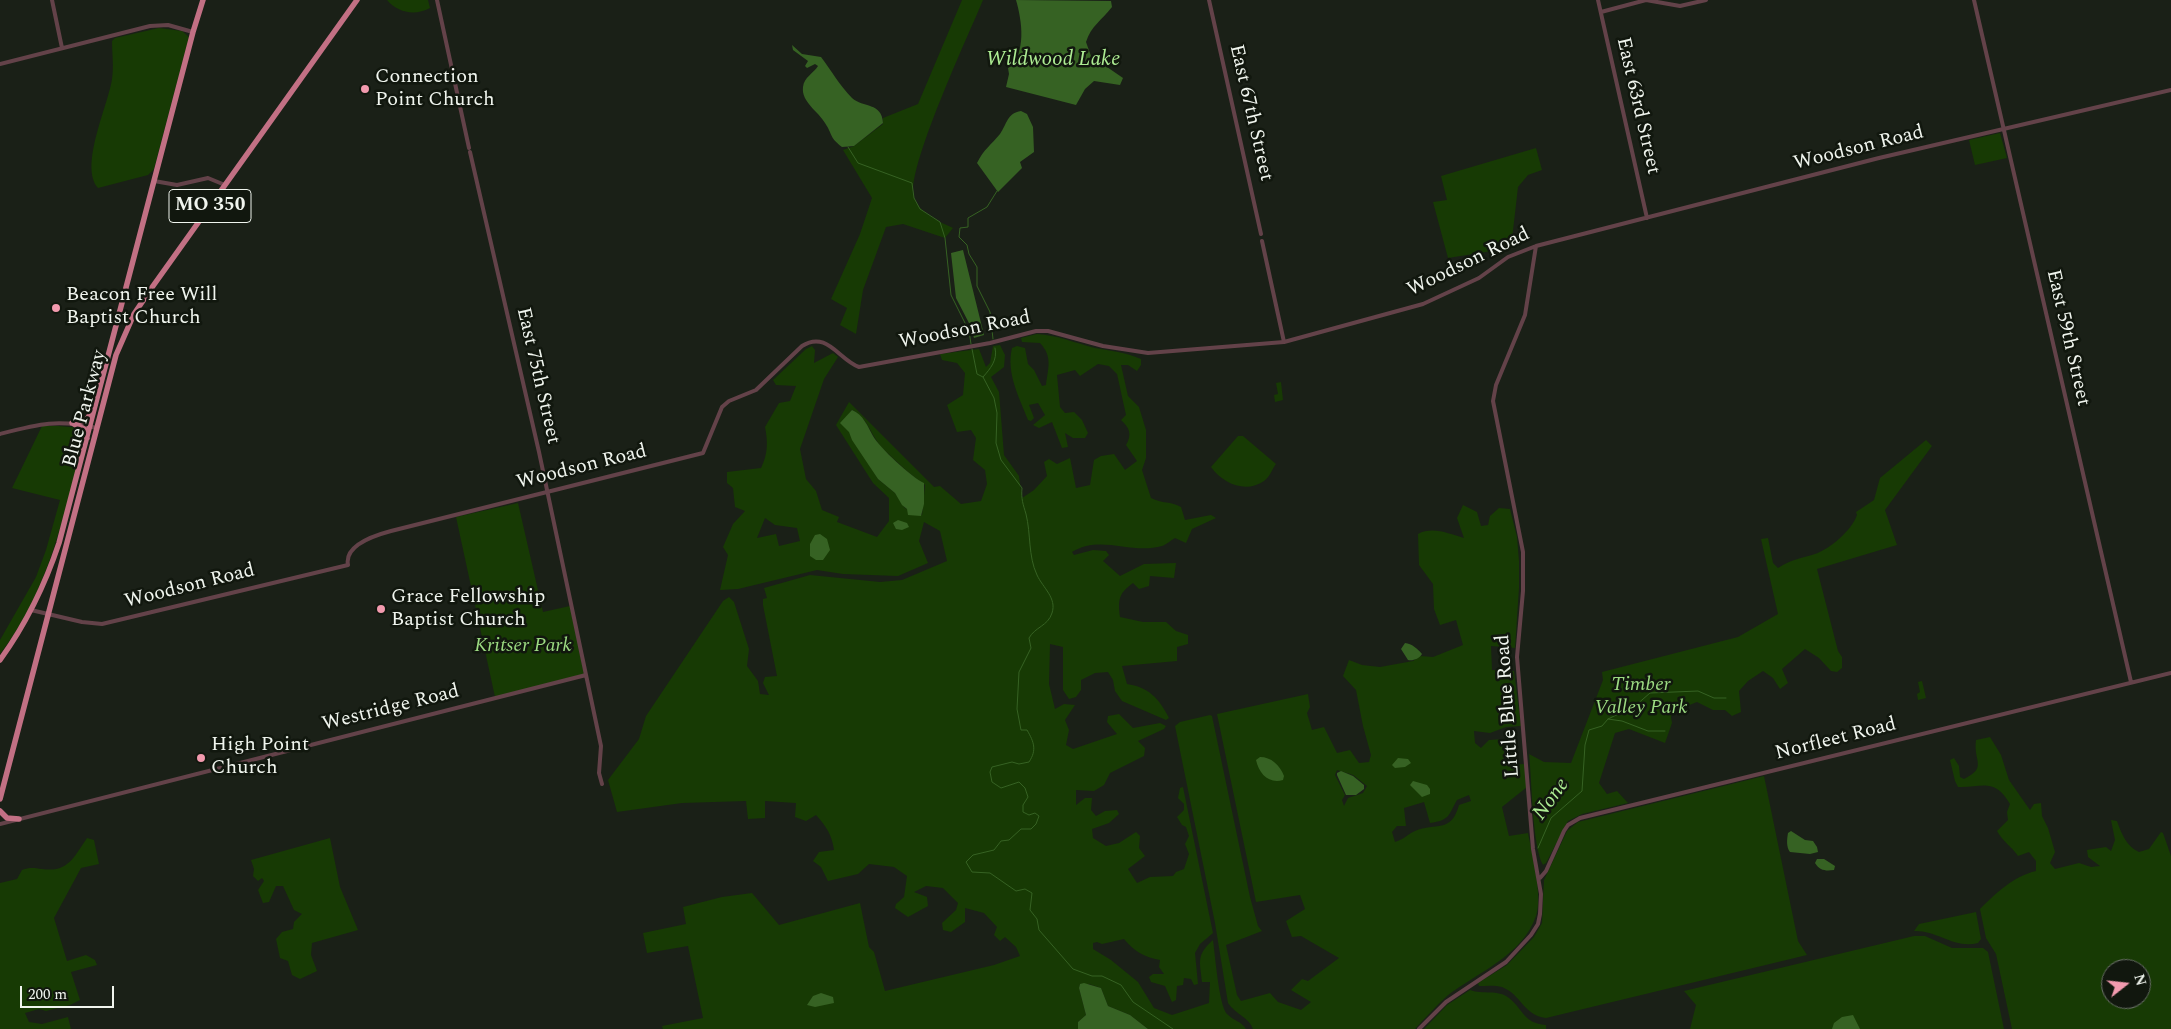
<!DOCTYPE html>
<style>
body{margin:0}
#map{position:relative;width:2171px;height:1029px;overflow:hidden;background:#1a2017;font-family:Spectral,serif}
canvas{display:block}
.north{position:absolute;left:2101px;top:959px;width:50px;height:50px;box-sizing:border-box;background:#11170e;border:1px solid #6a7068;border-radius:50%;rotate:74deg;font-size:14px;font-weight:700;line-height:20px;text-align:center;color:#f0f5ee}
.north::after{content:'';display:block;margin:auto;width:18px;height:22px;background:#f29aae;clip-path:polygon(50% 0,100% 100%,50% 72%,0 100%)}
.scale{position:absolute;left:20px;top:986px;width:94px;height:22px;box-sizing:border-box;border:2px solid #f0f5ee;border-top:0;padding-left:6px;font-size:15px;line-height:18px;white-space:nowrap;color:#f0f5ee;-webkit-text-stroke:4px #11170e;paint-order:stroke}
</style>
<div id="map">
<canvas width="2171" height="1029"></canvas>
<div class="north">N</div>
<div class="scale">200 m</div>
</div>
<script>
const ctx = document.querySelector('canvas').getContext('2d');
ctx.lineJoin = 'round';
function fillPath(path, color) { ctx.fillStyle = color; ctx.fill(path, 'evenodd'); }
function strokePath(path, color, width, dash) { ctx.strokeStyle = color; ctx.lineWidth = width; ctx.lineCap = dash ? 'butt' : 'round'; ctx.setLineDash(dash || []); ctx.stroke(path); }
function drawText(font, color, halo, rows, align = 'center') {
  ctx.font = font + ' Spectral,serif'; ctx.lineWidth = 5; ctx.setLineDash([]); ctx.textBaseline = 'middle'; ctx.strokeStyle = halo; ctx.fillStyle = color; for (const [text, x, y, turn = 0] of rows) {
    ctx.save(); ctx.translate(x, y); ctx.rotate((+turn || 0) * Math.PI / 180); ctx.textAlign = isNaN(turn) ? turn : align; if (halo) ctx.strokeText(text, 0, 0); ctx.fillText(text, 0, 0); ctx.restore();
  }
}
const green = new Path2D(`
 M387,0H428L430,8C415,16 398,13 387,0Z
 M962,0H983C970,32 904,173 914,198C919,213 940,222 953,228L945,238L903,224L886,227L863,290L856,334L840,325L847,308L831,299L860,234L872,198L843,150L854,146L883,124V118L918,104Z
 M159,28L182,31L189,37L154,169L148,175L98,188C79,166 108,106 112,79C114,66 112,54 112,41L115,38Z
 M2000,133L2007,158L1975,165L1969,140Z
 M1536,148L1542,170L1528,175L1518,187L1511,248L1448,258L1433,202L1447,200L1441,176Z
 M1037,334C1057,335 1075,343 1095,348C1111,351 1125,352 1141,359V365L1137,371L1128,365H1121L1128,396L1139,407L1146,430V458L1142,470L1151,498C1162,504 1171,501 1181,507L1185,520L1211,515L1216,518L1192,529L1186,543L1175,538C1171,540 1166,545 1162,546C1131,555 1101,534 1072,552L1074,555L1093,550L1106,551L1109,555L1103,561L1120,576L1144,564L1176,563L1174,578L1150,576L1149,586L1139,589L1133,583C1118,594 1118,600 1120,617L1143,622H1166L1176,631L1188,635V644L1177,647V661L1122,666L1127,684C1148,687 1159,698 1169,718L1166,720L1122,701L1115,691L1113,680L1108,672L1095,673L1081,680V690L1076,697L1069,699L1063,690V647L1050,644L1049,684L1055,709L1064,704L1075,705L1065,720L1069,730L1066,745L1073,749L1117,734L1107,722L1108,716L1119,714L1133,728L1160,723L1166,726L1164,729L1138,741L1145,748L1144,756L1110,773L1104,785L1094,791L1076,790V805L1085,798H1092L1091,810L1096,816L1105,811L1117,810L1119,814L1109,823L1092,829L1093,838L1106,846L1119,843L1136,832L1140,836L1139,848L1145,856L1128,869L1137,883L1150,877L1173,876L1176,872L1184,869L1189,854L1185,844L1189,836L1186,827L1182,825L1177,817L1184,810V804L1178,798L1180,788L1183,787L1213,933L1200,944L1195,953L1198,984L1194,985L1191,979L1184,978L1183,985L1177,986L1176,1000L1172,1002L1165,986L1151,982L1149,977L1153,974H1164L1159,967L1160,960C1144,957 1134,951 1124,939L1102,944L1097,942L1093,943V949L1111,960L1138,982L1154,1008L1172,1015L1209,1003L1210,982H1202C1200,961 1196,955 1213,940C1215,954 1219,1006 1227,1014C1234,1021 1241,1021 1246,1029H1148L1130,1015L1108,1006L1101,988L1089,984H1080L1079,988L1086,1015L1078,1022V1029H663L662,1026L703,1018L688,946L647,953L643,933L686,924L683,907L722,897L752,893L779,925L860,903L869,947L874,952L885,991L994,965L1020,956L1016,947L1005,937L1000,941L994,935L997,927L984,913L965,908V922L951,932L943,930L942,923L956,910L958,903L943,888L926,886L914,892L927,897L928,906L908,917L895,908L896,904L904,897L907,876L894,867L869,864L858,874L828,881L821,867L813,861L819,852L834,850C832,835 826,826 816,815L806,821L795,817L796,803L765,801V818L748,819L746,801L682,803L617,812L608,780L639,739L646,716L723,601L729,597L734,602L749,649L747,666L758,681L760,694L769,695L763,683L765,677L777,676L763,605V599L767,598L764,588L810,575L880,582L902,580L947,561L940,531L924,522L919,541L928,563L898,576L843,574L817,570L738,589L720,590L728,555L723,547L733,524L745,511L735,507L733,488L727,483V472L761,468C768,454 768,442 765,427L779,403L790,401L796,386L776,385L773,380L806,349L812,346L815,350L814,363L833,353L838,357L824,379L800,449L806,479L816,491L822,510L839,517L837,522L877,537L889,521V498L873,483L836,425L849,402L934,487L940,486L961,504L981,501L987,484L985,470L973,460L976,438L971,430L957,432L947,405L963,395L965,373L957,363L942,360L940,354L979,349L986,367L990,363L993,346L1000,345L1005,355L1004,367L991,377L999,392L1004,455L1019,476L1022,498L1034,490L1047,476L1044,462L1049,459L1057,464L1070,458L1076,488L1090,485L1094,460L1101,456L1114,454L1125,470L1137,461L1126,445C1132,435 1130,428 1121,420L1126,415L1117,374L1109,366L1098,364L1080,376L1075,370L1057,375L1060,407L1065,413L1074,412L1082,420L1088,433L1085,438H1073L1065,433L1068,447L1062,448L1052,422L1039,428L1033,425L1045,415L1038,403L1029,405L1034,418L1031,421L1028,420C1019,397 1006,373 1012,348L1017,346L1025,348L1028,364L1034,370L1042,386L1046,385C1048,368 1053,357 1040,343L1022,342L1021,338ZM852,410C867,416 872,438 883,449C896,461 910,475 925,485L922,515L905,508L895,493L878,479L843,421ZM765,518L775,525L797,528L800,541L779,546L776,534L757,538Z
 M1281,382L1283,400L1275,402L1274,395L1278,394L1276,383Z
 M42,426H59L79,428L84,435L83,442C64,515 48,593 0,654V640L36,577L46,550L60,500L12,488Z
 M1238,436H1243L1276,464C1272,469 1270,477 1264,481C1246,494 1222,483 1211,467Z
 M1926,440L1932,446L1885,510L1897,545L1817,569L1838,651L1842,657V668L1837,672L1831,671L1819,658L1805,649L1782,669L1788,683L1780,689L1773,678L1763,671L1748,681L1739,691L1741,712L1732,716L1725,710H1713L1697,702L1672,712L1671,717L1672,723L1665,743L1629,729L1615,733L1599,783L1607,794L1617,791L1628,803L1582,814L1568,821L1546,863L1543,865C1532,846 1532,779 1529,754L1544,762L1571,763L1603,680L1602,672L1738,637L1778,614L1761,539L1768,538L1773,563L1778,568C1790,560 1802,558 1815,554C1830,549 1852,530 1857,515L1856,512L1874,500L1880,478Z
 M518,503L543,612L570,606L584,674L495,697L456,517Z
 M1463,505L1477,512L1481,526L1488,525L1490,516L1499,508L1510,509L1517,537L1519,561V588L1515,648L1491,646L1492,670L1514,671L1521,726L1506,727L1490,733L1474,731L1475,743L1481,748L1489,740L1504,739V765L1525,764L1527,787L1502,807L1509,836L1528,833C1532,854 1543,896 1536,916C1522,956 1478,972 1447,996C1436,1006 1425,1018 1415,1029H1253C1249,1017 1235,1014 1228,1003L1215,923L1175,726L1180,722L1210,715L1212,716L1250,897L1258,926L1262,931L1226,945L1237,995L1241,1001L1270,993L1278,1002L1301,1010L1311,1002L1291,990L1302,979L1308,981L1339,958L1301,936L1292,937L1286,921L1305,909L1300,895L1256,902L1217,714L1308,694L1310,707L1307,713L1312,730L1324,727L1337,753L1350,750L1359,763L1369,762L1371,755L1363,726L1356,690L1343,676L1349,660L1362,665L1380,667L1413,661L1420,656L1433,657L1463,645L1456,620L1440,625L1434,609L1433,584L1419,565L1418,534C1433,526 1449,534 1464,538L1457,518ZM1337,770L1353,775L1367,786L1363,793L1348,798L1344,806L1342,800L1345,795L1335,775ZM1469,795L1471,801L1459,805C1451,834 1436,822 1415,831C1406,835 1405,839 1395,842L1392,832L1397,826H1406L1404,808L1424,802L1430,823C1450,820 1448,816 1457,800Z
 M1922,681L1926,698L1918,700L1917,694L1920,692L1918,682Z
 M1990,737L2001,755L2009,780L2030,810L2034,804L2041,803L2042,816L2048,828L2055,852L2050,863L2055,869L2079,863L2091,867L2100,866L2088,857L2087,850L2106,847L2111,851L2115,840L2111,820L2117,821C2121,833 2127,847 2139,852L2149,849L2161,832L2163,833L2171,856V1029H2012L1996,954L1986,938L1980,909C1996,893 2014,876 2036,871V861L2029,852L2018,856C2012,847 2003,842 1997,831L2008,820L2007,812L2010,804C1994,777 1982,788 1958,787L1955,781L1950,760L1954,758L1959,766L1960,777L1964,779C1988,767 1973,762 1976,740ZM2111,969H2141V999H2111Z
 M1764,776L1798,941L1807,955L1546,1018C1523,1015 1522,995 1502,987C1495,985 1486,986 1479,986L1478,983L1507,965L1534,937L1542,923L1544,880L1567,831L1578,822Z
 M87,838L94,840L99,864L81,868L54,918L67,961L86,955L95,960L97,965L71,972L80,1000L70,1005L46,1011L39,1009L25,1013L29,1022L42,1024L68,1017L71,1029H0V883L17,879L22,870C30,867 34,868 42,869C68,873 74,857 87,838Z
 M330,838L340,887L358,930L312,943L311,955L317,971L300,979L292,975L288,961L280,958L276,939L282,932L293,929L294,922L302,914L294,910L283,886H276L269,902L263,903L258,890L264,881L262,878L258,881L253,876L254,869L251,860Z
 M1976,912L1981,939L1978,943C1954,949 1937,930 1914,931L1919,924Z
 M1914,936H1925L1952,948H1983L1988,952L2004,1029H1690L1696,1005L1684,991Z
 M1470,990C1483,995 1498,989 1509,998C1524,1010 1523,1023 1546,1025V1029H1424L1447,1005Z`);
const water = new Path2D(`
 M1016,0L1111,1L1112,7C1102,20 1091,26 1086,42L1091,56L1123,78L1120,85L1094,81L1085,89L1076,105L1006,87L1009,74L1008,68C1027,53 1022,21 1016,0Z
 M792,45L802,54L821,57C831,70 840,86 852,98C863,108 882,102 883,123L854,146L842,147C829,137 833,135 825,123C819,112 801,102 803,87C804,77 814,73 818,66L815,64L807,68L805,66L808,61L793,50Z
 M1021,111L1027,114L1033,127L1034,152L1020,162L1022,168L998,192L977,163C984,149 991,145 1000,134C1007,124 1007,113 1021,111Z
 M963,250L984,335L974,338L970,325L956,298L951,253Z
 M852,410C863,414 868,427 873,436C879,447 912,478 924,483V504L921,516L908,515L907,509L902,505L895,493L878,479L852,440L849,432L840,423Z
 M898,520L907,523L909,527L902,530L896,529L893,523Z
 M820,534L827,539L830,550L823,560H816L810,556V544L815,535Z
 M1405,643C1412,644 1417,648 1422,654C1419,659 1413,661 1408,660L1401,649Z
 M1260,757C1271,757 1280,765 1284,776L1283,780C1269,784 1259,774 1256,760Z
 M1398,758L1408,759L1411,763L1405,767L1395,768L1392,765Z
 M1341,771L1353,776L1364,785V789L1356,795H1346L1337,775V773Z
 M1413,781L1427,785L1430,789V794L1422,797L1410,785Z
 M1791,831L1805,840L1813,841L1817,847L1818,852L1810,854L1790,852C1786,847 1787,839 1788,833Z
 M1817,859H1824L1835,866L1834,870C1826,871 1820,871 1815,863Z
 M1084,983L1101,988L1108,1006L1130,1015L1148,1029H1078V1022L1086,1015L1079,988L1080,984Z
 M821,993L833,997L834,1003L815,1007L807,1005L813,996Z
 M1853,1015L1860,1029H1832L1834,1023L1842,1017Z`);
const stream = new Path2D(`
 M848,147L858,163L912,183L914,198L920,209L940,222L945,238L951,295L969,331L971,344
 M993,339L990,312L977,286V267L969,254L967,245L959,237L960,228L968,227V218L987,207L997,191
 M995,348C998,360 990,369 983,377L994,398L997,413L996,443L1001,460L1022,488C1021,499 1023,504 1026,514C1031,534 1028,556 1037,575C1043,588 1057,598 1052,613C1048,626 1035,627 1029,638L1031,648L1019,672L1017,709L1021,730H1027C1034,742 1037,750 1029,762L1019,764L1012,762L992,767L990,772L992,782L1001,788L1019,782L1025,788L1028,797L1023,805V812L1029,815L1035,813L1039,816L1036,824L1031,829H1021L1009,840L1001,841L994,850L973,855L966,862L972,872L990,873L1016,891L1025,889L1032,893L1030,910L1037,919L1039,930L1073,969L1092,976H1102L1121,985L1133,1002L1173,1029
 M972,349L977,374L983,377
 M1608,719L1622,721L1648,731H1665
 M1538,848L1551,818L1582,791L1585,745L1589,730L1602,726L1608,719L1635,706L1650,693L1698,691L1714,698H1726`);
const minor = new Path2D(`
 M52,0L62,48
 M437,0L469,148
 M1209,0L1261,234
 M1598,0L1647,218
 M1974,0L2131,682
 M1601,12L1646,0L1680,6L1706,0
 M0,64L150,26L168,25L193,32
 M470,152L539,452L601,746L599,773L602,784
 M154,181L177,185L208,178L225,185
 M1262,241L1284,342
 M0,434C39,424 57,419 97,428
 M31,610L82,622L102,624L348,565C344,545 376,535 391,531L703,453L722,407L729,401L756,390L802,346C827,330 839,360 859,367L990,343L1036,331H1048L1103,346L1148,353L1284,342L1423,304L1479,278L1508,257L1536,246L1879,158L2171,90
 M0,824L586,675
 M1540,878L1546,871L1564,831L1568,825L1580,818L2171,673
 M1419,1029L1446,1002L1506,962L1531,935L1538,924L1540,914L1541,894L1533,849L1517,657L1523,591V552L1493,401L1496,385L1525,315L1536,246`);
const highway = new Path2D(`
 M72,423C83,422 88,422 91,411
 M74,424L84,429L87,438
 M0,660C26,624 45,585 59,543L193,32L203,0
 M0,799L116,355L134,314L153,286L357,0
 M0,811L7,818L19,819`);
const markers = [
 [365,89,5,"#f29aae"],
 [56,308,5,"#f29aae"],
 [381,609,5,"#f29aae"],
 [201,758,5,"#f29aae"]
];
const shields = [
 [210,206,82]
];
const shieldNames = [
 ["MO 350",210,206]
];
const poiNames = [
 ["Connection",375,78],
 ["Point Church",375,101],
 ["Beacon Free Will",66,296],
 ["Baptist Church",66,319],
 ["Grace Fellowship",391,598],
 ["Baptist Church",391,621],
 ["High Point",211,746],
 ["Church",211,769]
];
const streetNames = [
 ["East 63rd Street",1637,106,77],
 ["East 67th Street",1250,113,77],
 ["Woodson Road",1859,149,-14],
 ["Woodson Road",1469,263,-26],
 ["Woodson Road",965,331,-11],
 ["East 59th Street",2067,338,77],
 ["East 75th Street",537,376,77],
 ["Blue Parkway",86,409,-75],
 ["Woodson Road",582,468,-14],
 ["Woodson Road",190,587,-14],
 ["Little Blue Road",1509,706,-94],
 ["Westridge Road",391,709,-14],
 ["Norfleet Road",1836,740,-14]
];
const parkNames = [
 ["Kritser Park",523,647],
 ["Timber",1641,686],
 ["Valley Park",1641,709]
];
const waterNames = [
 ["Wildwood Lake",1053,61],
 ["None",1552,800,-54]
];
fillPath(green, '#173a04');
fillPath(water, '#366223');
strokePath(stream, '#366223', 1);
strokePath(minor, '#634249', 4);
strokePath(highway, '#c27084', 5.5);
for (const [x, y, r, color] of markers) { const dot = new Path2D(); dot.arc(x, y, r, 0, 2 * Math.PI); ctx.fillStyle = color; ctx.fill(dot); strokePath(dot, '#11170e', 2); }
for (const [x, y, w] of shields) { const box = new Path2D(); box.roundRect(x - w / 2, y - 16.5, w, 33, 4); ctx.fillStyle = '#11170e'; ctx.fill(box); strokePath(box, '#f0f5ee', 1); }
drawText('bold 19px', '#f0f5ee', null, shieldNames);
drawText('20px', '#f0f5ee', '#11170e', poiNames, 'left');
drawText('20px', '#f0f5ee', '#11170e', streetNames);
drawText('italic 20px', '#9cdb82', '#11170e', parkNames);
drawText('italic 21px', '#aded93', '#11170e', waterNames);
</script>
